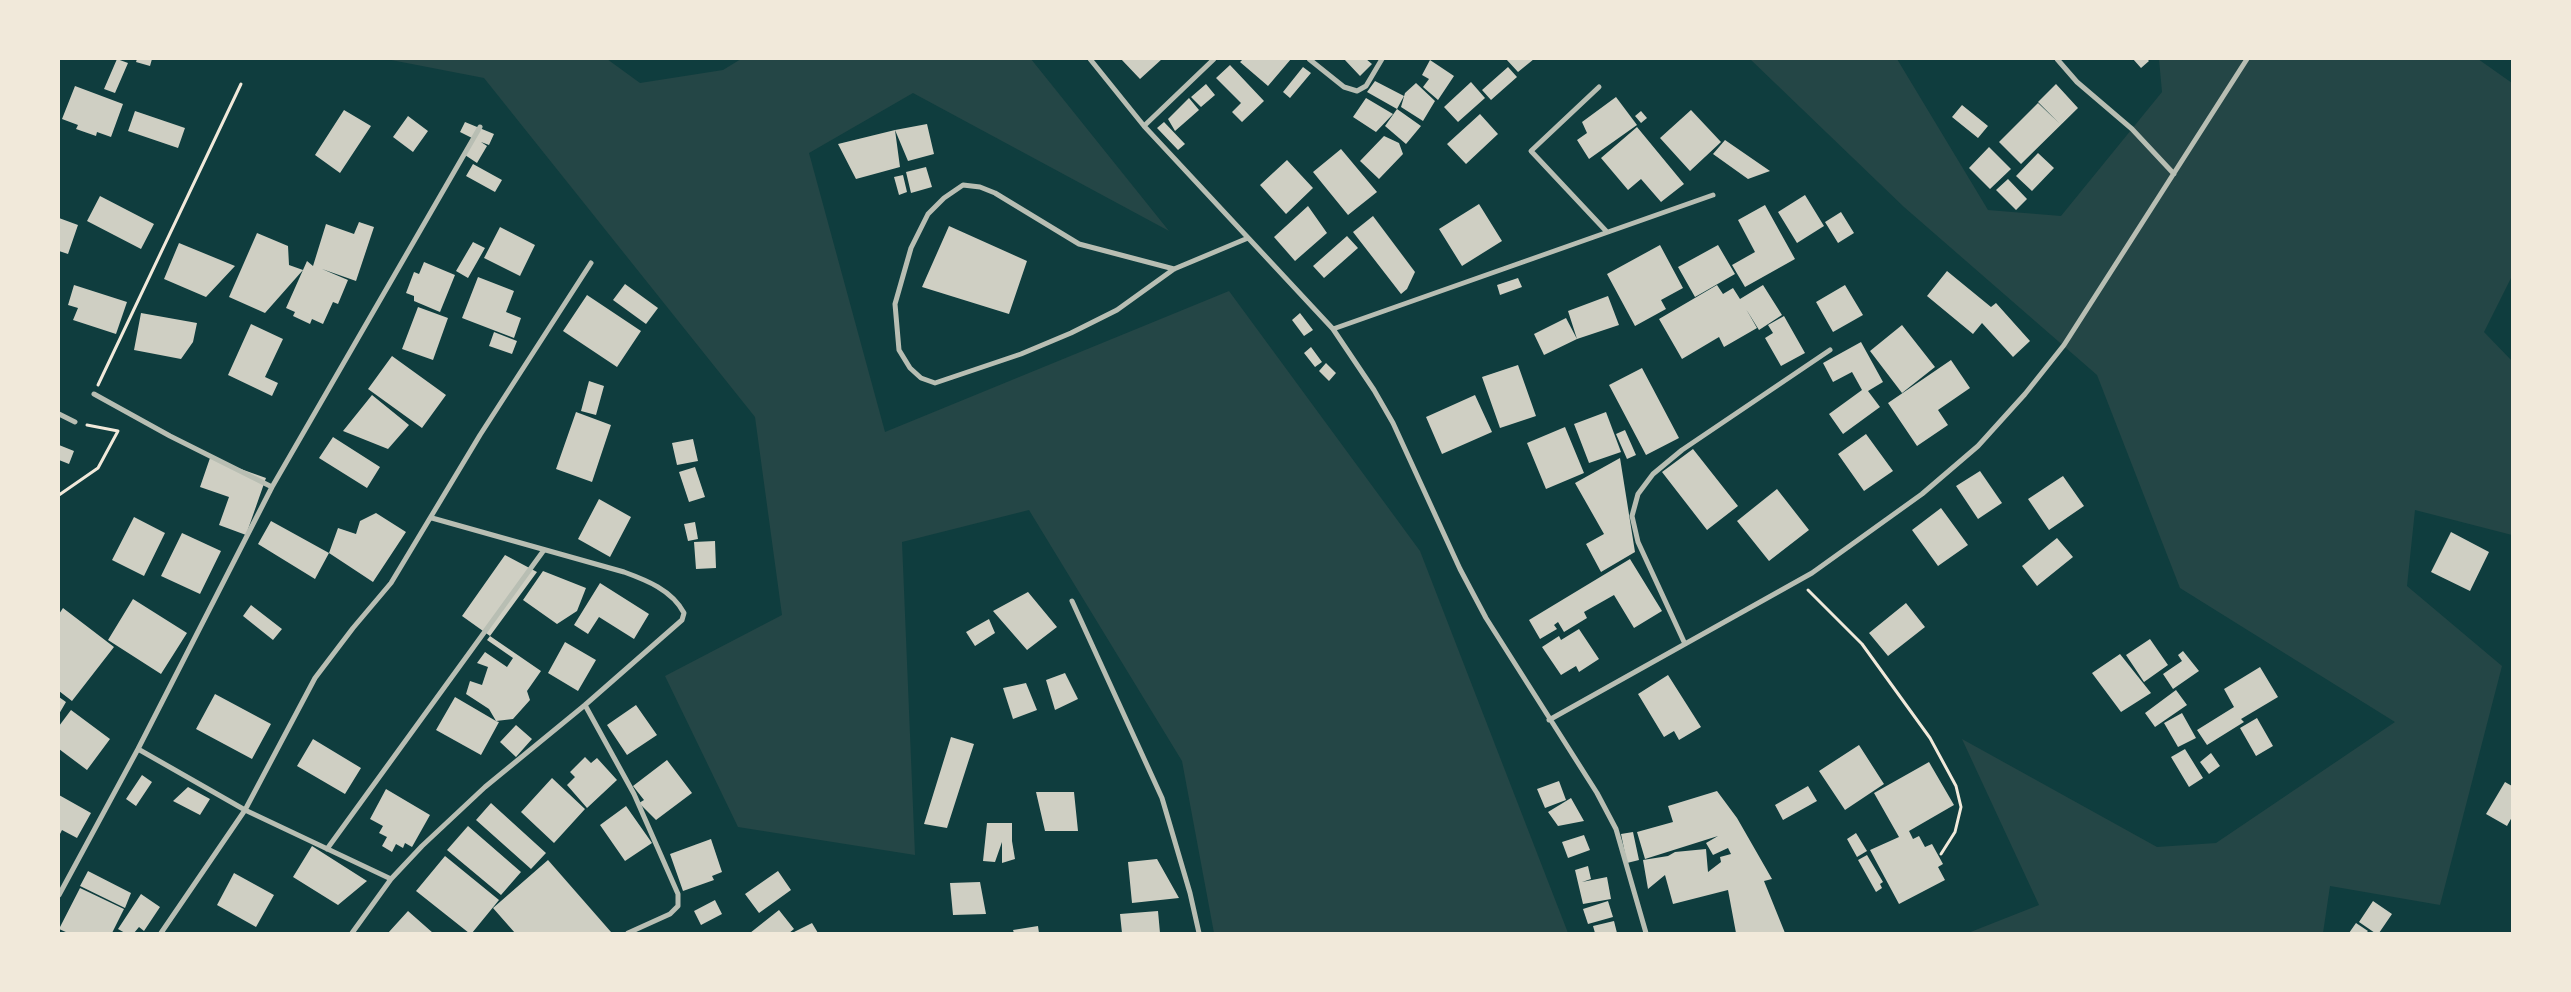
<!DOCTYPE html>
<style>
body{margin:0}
#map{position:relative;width:2571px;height:992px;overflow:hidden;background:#0f3d3e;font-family:"Crimson Pro",serif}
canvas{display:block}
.frame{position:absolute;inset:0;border:60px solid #f1e9da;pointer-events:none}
</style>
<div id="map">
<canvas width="2571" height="992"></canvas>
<div class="frame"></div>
</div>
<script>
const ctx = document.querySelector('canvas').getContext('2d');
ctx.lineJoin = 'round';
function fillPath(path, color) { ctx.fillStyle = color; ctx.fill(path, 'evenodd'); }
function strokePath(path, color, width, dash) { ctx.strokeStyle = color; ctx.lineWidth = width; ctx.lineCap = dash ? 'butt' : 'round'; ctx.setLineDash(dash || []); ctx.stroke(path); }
const green = new Path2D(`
 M386,59H607L640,83L723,70L741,59H1031L1169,231L913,93L809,153L885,432L1229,291L1420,551L1568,933H1214L1182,761L1029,510L902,542L915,855L738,827L665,676L782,615L755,417L484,78Z
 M1750,59H1897L1988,210L2061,216L2162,92L2159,59H2478L2512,83V276L2484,332L2512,361V535L2415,510L2407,586L2502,666L2440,905L2330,886L2323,933H1968L2039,905L1962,739L2157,847L2216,843L2395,722L2180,588L2097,375L1904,207Z`);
const building = new Path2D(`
 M117,59L128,63L115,93L104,89Z
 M137,59H152L150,66L136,62Z
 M1121,59H1162L1140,79Z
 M1243,59H1291L1268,86L1240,62Z
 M1344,59H1366L1372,64L1360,76Z
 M1506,59H1534L1518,72Z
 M2133,59H2147L2149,61L2141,68Z
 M1430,60L1454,76L1438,100L1423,87L1429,79L1422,75Z
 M1230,65L1264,101L1242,122L1232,112L1241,103L1216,78Z
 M1303,67L1311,73L1290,98L1283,92Z
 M1508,67L1517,77L1491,100L1482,90Z
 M1375,81L1404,96L1397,109L1367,92Z
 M1471,82L1485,98L1458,122L1444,107Z
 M1416,83L1435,101L1423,121L1401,107L1405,93Z
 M1206,84L1215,95L1201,107L1191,97Z
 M2056,84L2078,108L2021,164L1999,142L2038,103L2059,123L2038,102Z
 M75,86L123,104L111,137L97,132L96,136L76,129L78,125L62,119Z
 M1616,97L1637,125L1589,159L1577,140L1587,133L1582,122Z
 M1189,98L1199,110L1175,131L1168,119Z
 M1366,98L1393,114L1376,132L1353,117Z
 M1962,105L1988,126L1978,138L1952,117Z
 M1397,109L1421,126L1406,144L1385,126Z
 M344,110L371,126L340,173L315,155Z
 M1691,110L1721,142L1690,171L1660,138Z
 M135,111L185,128L178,148L128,131Z
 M1641,111L1647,118L1641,123L1635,116Z
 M1480,114L1498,134L1466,164L1447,144Z
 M408,116L428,131L413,152L393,137Z
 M465,122L494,134L489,145L481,142L487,146L477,163L465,155L474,139L460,132Z
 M1164,122L1185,144L1178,150L1157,128Z
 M927,124L934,154L908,161L895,130L900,167L856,179L838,144L895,130Z
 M1637,127L1684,184L1661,202L1641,179L1628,190L1601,158Z
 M1384,136L1399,143L1403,154L1379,179L1360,161Z
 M1725,140L1770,171L1748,179L1713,154Z
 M1989,147L2011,169L1990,189L1969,168Z
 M1341,149L1377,192L1348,215L1313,172Z
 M2038,153L2054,168L2032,191L2016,176Z
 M1287,160L1313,188L1286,214L1260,185Z
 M473,164L502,180L495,192L466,176Z
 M926,167L932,187L911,193L906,172Z
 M903,175L907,192L899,195L894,177Z
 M2008,179L2027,199L2016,210L1996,190Z
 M1805,195L1824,226L1797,243L1778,212Z
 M100,196L154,224L141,249L87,221Z
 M1479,204L1502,241L1462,266L1439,229Z
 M1765,205L1795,259L1745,287L1732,265L1755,252L1738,220Z
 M1308,206L1327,233L1295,261L1274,237Z
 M1841,212L1854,233L1838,243L1825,222Z
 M1373,216L1415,272L1407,289L1401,294L1353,232Z
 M59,218L78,225L68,254L59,251Z
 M359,222L374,227L356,281L322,269L348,280L338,304L333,302L323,324L312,319L310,324L293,316L295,312L286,308L307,261L313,266L326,224L354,234Z
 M949,226L1027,261L1009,314L922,287Z
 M500,227L535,245L520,276L484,258Z
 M257,233L288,246L289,265L303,270L265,313L229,297Z
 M1347,236L1358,248L1324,278L1313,266Z
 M473,242L485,248L468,278L456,271Z
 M179,243L235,266L206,297L164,279Z
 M1660,245L1683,288L1661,300L1666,309L1635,326L1607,274Z
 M1718,245L1735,274L1695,297L1678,267Z
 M424,262L455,275L440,312L414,301V296L406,293L414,272L419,274Z
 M1947,271L1991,307L1996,303L2030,341L2013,357L1982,323L1973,334L1927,296Z
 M478,277L514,291L506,312L521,318L514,338L462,318Z
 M1518,278L1522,287L1500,295L1497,285Z
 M625,284L658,308L646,324L613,300Z
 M74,285L127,302L116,334L73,320L78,308L68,305Z
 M1717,285L1723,294L1733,288L1740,299L1763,285L1782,315L1759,330L1746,309L1757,328L1724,347L1719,337L1682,359L1659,319Z
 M1845,285L1863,315L1833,332L1816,302Z
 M587,295L641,331L617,367L563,331Z
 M1608,296L1619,325L1577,339L1568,311Z
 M418,307L448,318L433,360L402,349Z
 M141,313L197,323L193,342L181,359L134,350Z
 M1300,313L1313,330L1304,336L1292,320Z
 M1784,316L1805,353L1781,366L1765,338L1773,333L1768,325Z
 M1566,318L1577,339L1544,355L1534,334Z
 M251,324L283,339L265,377L278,383L272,396L228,375Z
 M1902,325L1935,367L1902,393L1870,351Z
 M494,332L517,341L512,354L489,346Z
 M1861,342L1883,382L1868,391L1880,407L1843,434L1829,414L1862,390L1852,372L1833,382L1823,363Z
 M1311,347L1322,362L1315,367L1304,353Z
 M392,356L446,395L422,428L368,389Z
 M1951,360L1970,388L1938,410L1948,425L1917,446L1888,403Z
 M1326,363L1336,373L1329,381L1319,371Z
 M1518,365L1536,416L1500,428L1482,377Z
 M1642,368L1679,438L1646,455L1609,385Z
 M589,381L604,386L596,415L581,411Z
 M372,395L409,425L388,449L343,431Z
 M1475,395L1492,432L1442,454L1426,417Z
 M576,412L611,425L592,482L556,469Z
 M1606,412L1621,452L1589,463L1574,424Z
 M1565,427L1584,473L1546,489L1527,443Z
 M1625,430L1636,455L1627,459L1616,434Z
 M1866,434L1893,471L1864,491L1838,454Z
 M333,437L380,467L367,488L319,458Z
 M693,439L698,461L677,465L672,443Z
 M59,445L74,451L69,464L59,460Z
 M1693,449L1738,506L1707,530L1662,472Z
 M210,458L266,478L246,535L219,525L229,497L200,487Z
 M1620,458L1635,552L1601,572L1586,544L1604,534L1575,483Z
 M695,467L705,497L689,502L679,472Z
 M1980,471L2002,503L1978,519L1956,486Z
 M2063,476L2084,506L2049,530L2028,499Z
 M1777,489L1809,530L1769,561L1737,521Z
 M599,499L631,517L610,557L578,539Z
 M1941,508L1968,545L1938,566L1912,530Z
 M376,513L406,532L373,582L329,553L315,579L258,544L271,521L329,553L338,528L356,534L360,521Z
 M134,517L165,533L144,576L112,560Z
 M695,522L698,539L688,541L684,524Z
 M2451,532L2489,552L2470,591L2431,572Z
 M182,533L221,551L200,594L161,576Z
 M2057,538L2073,557L2037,586L2022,566Z
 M715,541L716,568L696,569L694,542Z
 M505,555L537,572L490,636L462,616Z
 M1630,559L1662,611L1634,628L1614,595L1584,612L1587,618L1564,632L1558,622L1554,625L1557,629L1540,639L1529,620Z
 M543,571L586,588L577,611L557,624L523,600Z
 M600,583L649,614L634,639L599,617L588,634L574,625Z
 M1028,592L1057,627L1027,650L993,611Z
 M133,599L187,633L161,674L108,640Z
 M1906,603L1925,627L1888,656L1869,633Z
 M251,605L282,629L273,640L243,616Z
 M63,608L114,647L72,701L59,691V614Z
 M989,619L995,633L975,646L966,632Z
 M1579,629L1599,659L1579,672L1576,666L1561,675L1542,647L1559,636L1561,640Z
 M490,636L541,671L527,691L530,700L513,719L496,721L499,722L481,755L436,730L455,697L496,721L489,709L466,694L470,681L482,685L488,667L477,663L485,652L507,667L513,658L487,640Z
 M2150,639L2168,665L2144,682L2126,655Z
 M565,642L596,660L578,691L548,673Z
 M2183,651L2199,671L2173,689L2163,674L2182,661L2178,655Z
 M2120,654L2151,693L2121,712L2092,673Z
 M2260,667L2278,697L2241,719L2244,722L2207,745L2197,730L2234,707L2224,689Z
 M1065,673L1078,699L1055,710L1046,680Z
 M1668,675L1701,727L1679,740L1674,731L1664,737L1638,694Z
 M1026,683L1037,710L1013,719L1003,688Z
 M2176,690L2187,705L2155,727L2145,713Z
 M215,694L271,724L252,759L196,729Z
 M59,697L66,702L59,714Z
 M636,705L657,735L627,755L607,725Z
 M71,710L110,739L87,770L59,749V726Z
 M2182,713L2196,738L2178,747L2164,723Z
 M2257,718L2273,746L2256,756L2240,728Z
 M516,725L532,739L516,757L500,742Z
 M951,737L974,744L947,828L924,824Z
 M313,739L361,768L345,794L297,766Z
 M1859,745L1884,784L1845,810L1819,771Z
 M2185,749L2203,778L2189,787L2171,757Z
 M2211,753L2220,766L2209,774L2200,762Z
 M585,757L591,763L597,758L617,780L587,808L567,785L575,777L570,772Z
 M667,760L692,793L656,820L639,803L644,800L633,786Z
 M1929,762L1954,805L1909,831L1913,839L1919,836L1925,847L1932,844L1943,864L1938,867L1945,880L1899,904L1870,850L1899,837L1874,793Z
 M142,775L152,782L136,806L126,799Z
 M552,778L585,809L554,843L521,812Z
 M1559,781L1566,800L1545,808L1537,789Z
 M2505,782L2512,786V817L2507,826L2486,814Z
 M1808,786L1817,801L1783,820L1775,805Z
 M188,787L210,799L200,815L173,801Z
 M386,789L430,815L412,847L405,843L403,848L396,844L392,852L382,846L387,837L379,833L383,826L370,819Z
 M1717,791L1737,818L1772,879L1764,881L1785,933H1736L1728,890L1673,904L1665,875L1648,889L1643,860L1668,856L1675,852L1706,849L1708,872L1721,862L1720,857L1731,854L1728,848L1713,855L1706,843L1718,836L1645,859L1637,832L1673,822L1668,806Z
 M1036,792H1074L1078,831H1045Z
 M59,795L91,813L77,838L62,830L59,836Z
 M1571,798L1584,821L1558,826L1548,812Z
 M491,803L546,853L531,869L476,820Z
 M626,806L652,843L625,861L600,825Z
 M987,823H1012V841L1015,859L1002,863V842L995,862L983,861Z
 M468,826L521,872L501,895L447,850Z
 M1633,832L1639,860L1627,863L1621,834Z
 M1856,833L1867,851L1857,857L1847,839Z
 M1584,835L1590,850L1568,858L1562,842Z
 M711,839L722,872L712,876L714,880L683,891L670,854Z
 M312,846L367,881L338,905L293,877Z
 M1867,855L1883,882L1880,884L1882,888L1876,892L1858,860Z
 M445,856L499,900L472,933H469L416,891Z
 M1157,859L1179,898L1132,903L1128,862Z
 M548,860L611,932L609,933H515L493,908Z
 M1588,866L1591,879L1582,882L1607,877L1611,899L1583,904L1575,870Z
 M88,871L131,893L125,908L80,886Z
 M778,871L791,890L759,913L745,894Z
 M234,873L274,895L256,927L217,905Z
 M980,882L986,914L953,915L950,883Z
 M80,888L124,909L112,933H68L59,929Z
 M141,894L160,907L144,931L139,927L134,933H125L118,929Z
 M715,900L722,914L701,925L694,911Z
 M1608,901L1613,917L1588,924L1583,909Z
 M2373,901L2392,914L2379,933H2375L2359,922Z
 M779,910L794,929L789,933H750Z
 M408,911L433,933H388Z
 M1158,911L1160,933H1122L1120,914Z
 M1614,921L1617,933H1595L1593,926Z
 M812,923L818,933H792Z
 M2356,923L2368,931L2366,933H2349Z
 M1038,926L1039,933H1014L1013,930Z`);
const path = new Path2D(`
 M98,385L241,84
 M59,495L98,468L118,431L87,425
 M1808,590L1862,644L1930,738L1956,786L1961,807L1955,832L1941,854`);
const minor = new Path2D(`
 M1090,59L1144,126L1333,329L1374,390L1393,423L1460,569L1486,618L1597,793L1616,829L1646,933
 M1309,59L1344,87L1357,91L1366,86L1382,59
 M2057,59L2077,82L2132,129L2174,174
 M1599,87L1531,151L1607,232
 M1144,126L1214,59
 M1174,269L1079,244L995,193L980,187L963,185L944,198L928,214L911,248L895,304L899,350L910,368L921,378L935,383L1021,354L1071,333L1117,310L1174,269L1248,238
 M1333,329L1713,195
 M94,394L170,436L272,487
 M59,414L75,422
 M1072,601L1162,798L1190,893L1199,933
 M1685,644L1638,542L1632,516L1638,494L1653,474L1682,450L1830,350
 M585,705L634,794L678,894V906L670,914L628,933
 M1549,720L1812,573L1922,494L1978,446L2025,394L2064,345L2247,59
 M138,749L245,810L391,879
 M327,849L544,550
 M59,895L138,749L272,487L480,127
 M161,933L245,810L315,678L353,628L391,583L480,435L591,263
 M352,933L391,879L422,846L485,787L585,705L682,620L684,613C672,590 646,580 624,572L432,518`);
fillPath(green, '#244646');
fillPath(building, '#cfcfc3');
strokePath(path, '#f1e9da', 3);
strokePath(minor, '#b8beb3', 5);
</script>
